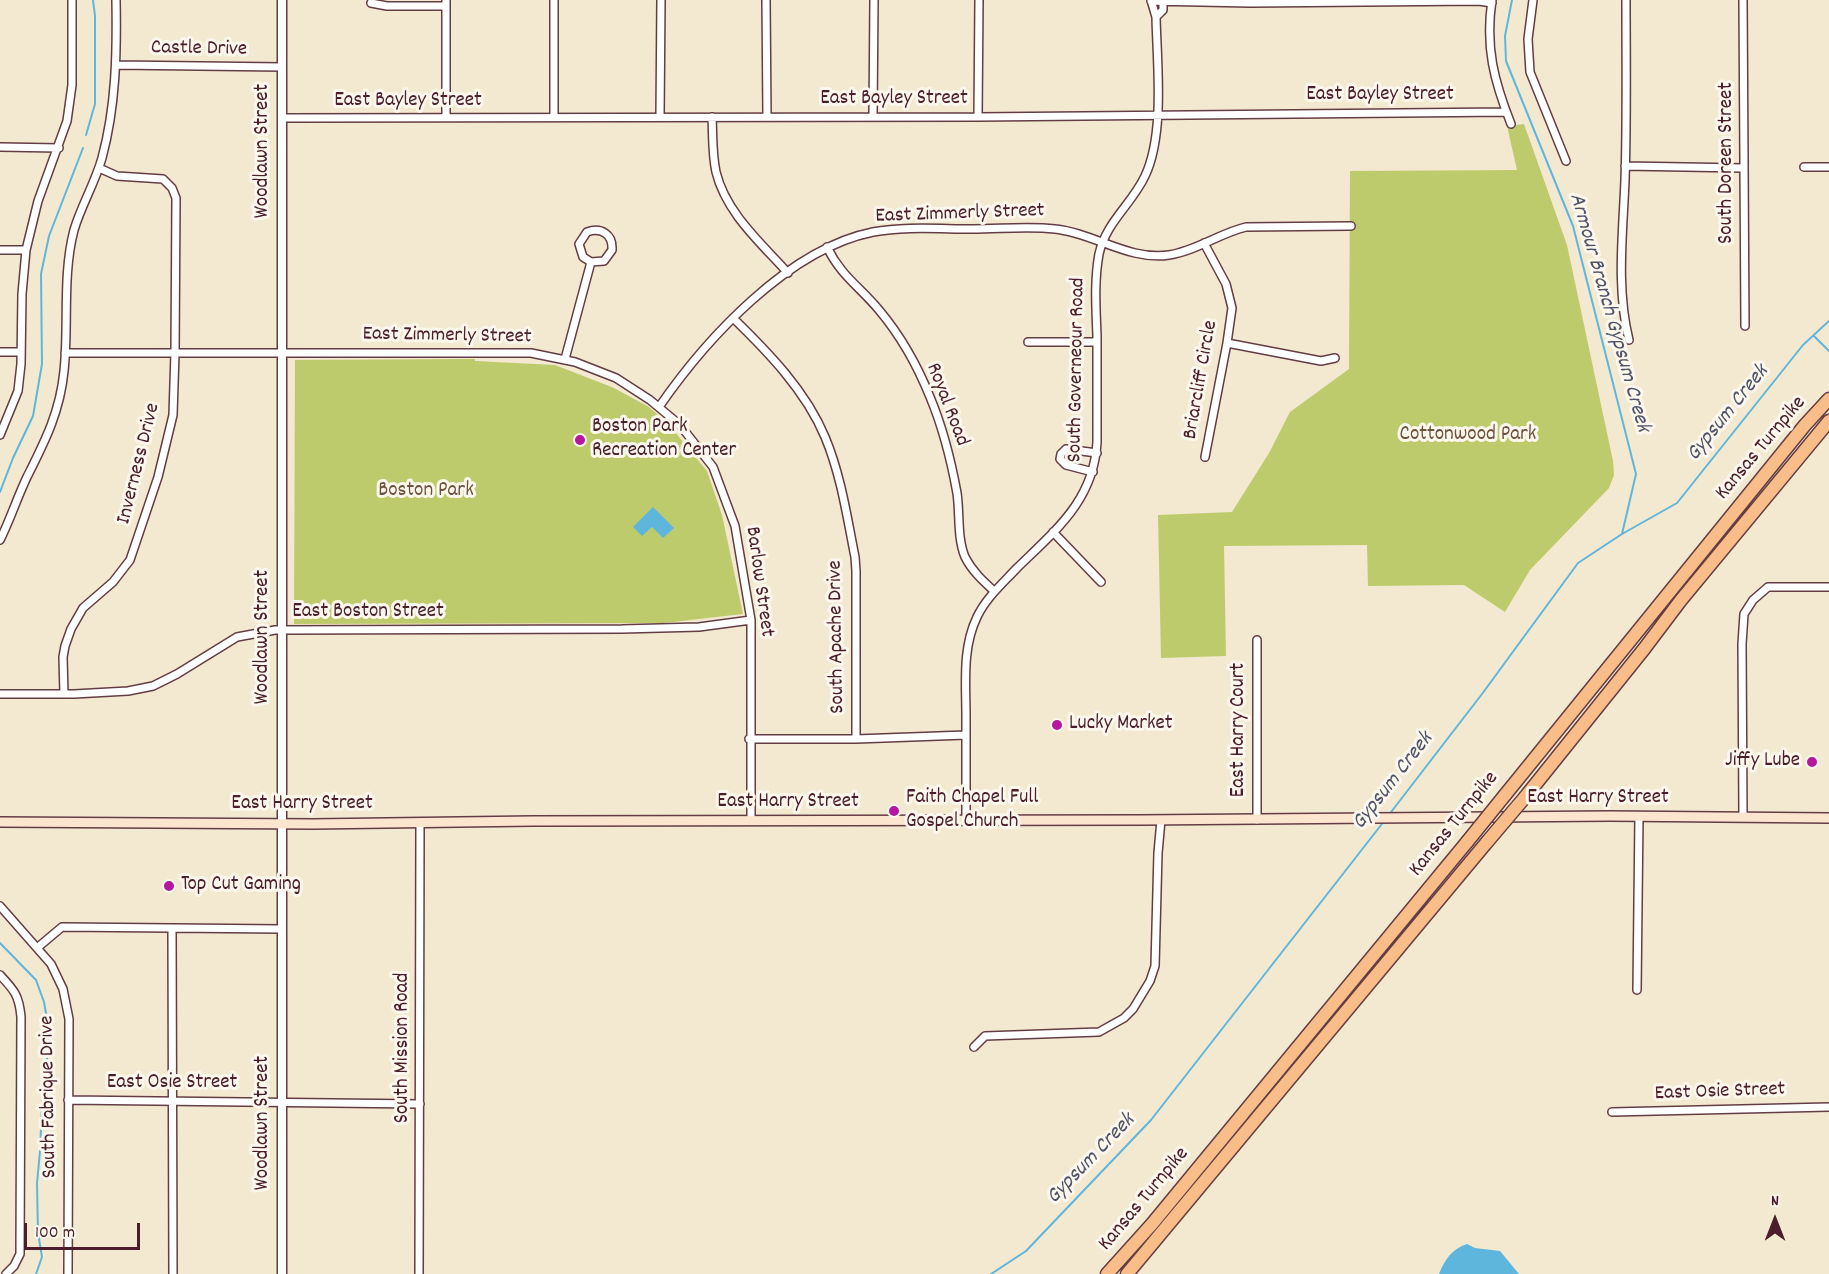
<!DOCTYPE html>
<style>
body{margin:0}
#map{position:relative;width:1829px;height:1274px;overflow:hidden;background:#f3e8d0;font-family:Dekko,sans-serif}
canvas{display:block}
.north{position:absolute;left:1745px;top:1190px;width:60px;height:60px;-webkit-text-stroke:4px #fbf7ec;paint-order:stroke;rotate:0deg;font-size:16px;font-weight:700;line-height:24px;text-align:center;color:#4a1f2b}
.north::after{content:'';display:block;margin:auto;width:21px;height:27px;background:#4a1f2b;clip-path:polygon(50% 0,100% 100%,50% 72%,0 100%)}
.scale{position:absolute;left:24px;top:1223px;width:116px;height:27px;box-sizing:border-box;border:3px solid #4a1f2b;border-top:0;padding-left:8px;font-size:18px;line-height:21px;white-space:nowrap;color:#4a1f2b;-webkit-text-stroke:4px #fbf7ec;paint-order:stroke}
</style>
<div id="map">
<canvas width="1829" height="1274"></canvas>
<div class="north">N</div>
<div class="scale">100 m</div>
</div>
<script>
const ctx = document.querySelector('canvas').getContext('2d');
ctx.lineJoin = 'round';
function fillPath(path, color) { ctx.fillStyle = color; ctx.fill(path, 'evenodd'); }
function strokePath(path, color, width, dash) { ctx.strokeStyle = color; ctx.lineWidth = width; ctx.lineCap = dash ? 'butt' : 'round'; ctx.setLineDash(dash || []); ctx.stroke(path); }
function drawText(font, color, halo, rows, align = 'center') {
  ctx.font = font + ' Dekko,sans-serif'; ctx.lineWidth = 6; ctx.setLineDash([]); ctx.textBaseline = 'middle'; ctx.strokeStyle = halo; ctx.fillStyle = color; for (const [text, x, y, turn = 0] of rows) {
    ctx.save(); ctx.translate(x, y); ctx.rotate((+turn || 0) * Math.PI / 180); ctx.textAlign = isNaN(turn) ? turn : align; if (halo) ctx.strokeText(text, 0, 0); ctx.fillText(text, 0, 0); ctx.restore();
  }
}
const green = new Path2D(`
 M1524,124L1567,245L1613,461L1614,475L1609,488L1530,570L1505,612L1464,585L1368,586L1367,545L1224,546L1226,656L1161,658L1158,515L1232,512L1269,453L1290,412L1349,369L1350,171L1517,170L1507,126Z
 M469,359H475V361L555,365L614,388L649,407L670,426L707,471L722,515L743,614L664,623L294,624L295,360Z`);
const water = new Path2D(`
 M653,507L674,528L663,538L652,527L642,536L633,527Z
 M1467,1244L1475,1248L1500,1251L1519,1274H1439C1445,1259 1452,1249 1467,1244Z`);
const stream = new Path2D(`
 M1512,0L1505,36L1506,61L1573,226L1636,474L1622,534
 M86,135L95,104V16L93,0
 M1814,336L1829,351
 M0,492L13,458L33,416L42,364L41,274L49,236L83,148
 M1388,816L1482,694L1578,563L1622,534L1677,503L1803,345L1829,321
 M0,943L36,980L44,1002L48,1025L47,1060L43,1082L40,1151L37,1183L38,1233L42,1257L36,1274
 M991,1274L1026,1251L1151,1120L1385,820`);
const minor = new Path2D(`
 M446,0V118
 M554,0V117
 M766,0L767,117
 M1492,0C1485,47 1494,81 1511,124
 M1533,0L1528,39L1530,72L1566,161
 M1626,0C1626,60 1627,120 1625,180C1623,233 1616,288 1629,340
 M1743,0L1745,326
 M1151,1L1250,3L1479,1L1492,3
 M371,3L387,6H446
 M1156,17L1163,10V0
 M116,65L282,67
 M660,117L661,0
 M712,117C713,136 712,154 716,172C726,213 761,243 788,273
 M873,117L874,0
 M978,117L979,0
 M282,118L978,117L1506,112
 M0,147L59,148
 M1625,166L1743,168
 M1804,167H1829
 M1204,243L1226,284L1232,308L1227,343L1205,457
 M827,247C841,276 860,287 879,310C900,335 918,367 930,397C943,428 951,460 957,493C960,513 957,538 965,557C972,571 983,581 994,591
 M0,250H26
 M733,318C768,352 806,391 825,437C841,475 847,517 855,557L856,571V739
 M1028,342H1097
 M1227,343L1321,361L1335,358
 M0,352H21
 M65,353H531L575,362L616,378L650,400L680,425L713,467L735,526L751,620V821
 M565,359L591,262L604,261L612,250C613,234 601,227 587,232L579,244L583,257L591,262
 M659,407C706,339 788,249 873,232C905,226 940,229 973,229C1000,229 1028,226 1055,229C1094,233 1129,261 1169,255C1196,251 1220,233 1246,227L1351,226
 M0,435L18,391L21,364L22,294L26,250L38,201L67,121L72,85V0
 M1093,472L1066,465L1060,459L1061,454L1066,449L1097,453
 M1053,532L1101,582
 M0,540C10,520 17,498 27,477C45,441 60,412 64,371C69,325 62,276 74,230C81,206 95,183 102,158C116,106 117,53 116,0
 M1257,640V820
 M0,694H74L128,691L153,686L177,674L237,637L275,630L622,629L699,627L751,620
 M64,694L63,657L65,646L71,629L83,608L113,582L130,560L158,477L173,415L175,353L176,198L172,188L163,179L117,176L99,168
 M749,739H856L966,735
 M1743,817L1742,644L1744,614L1753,600L1768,587H1829
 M966,821C966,786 966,751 966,716C966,683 962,648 977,617C986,598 1002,584 1017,568C1056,530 1094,500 1097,442C1097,407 1097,371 1097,336C1096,309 1094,281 1099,254C1106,222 1132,204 1145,176C1165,134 1157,63 1156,17L1151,0
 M0,906L51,964L63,989L69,1019L68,1274
 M172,928L173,1274
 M37,948L62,927L282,929
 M0,975C14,990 19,995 21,1017L20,1254L14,1266L6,1274
 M1637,990L1639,816
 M974,1047L985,1036L1099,1032L1124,1018L1133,1009L1150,981L1155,966L1158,853L1161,820
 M68,1100L420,1104
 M1612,1112L1829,1107
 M419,1274L420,822`);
const tertiary = new Path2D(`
 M282,0V1274`);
const secondary = new Path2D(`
 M0,822L313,824L533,821L1141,820L1610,816L1829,818`);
const motorway = new Path2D(`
 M1505,795L1805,425L1829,399
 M1526,796L1644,649L1681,600L1829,421
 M1107,1274L1152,1224L1467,842
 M1127,1274L1487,842`);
const motorwayBridge = new Path2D(`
 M1467,842L1505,795
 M1487,842L1526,796`);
const markers = [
 [580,440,6,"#b5179e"],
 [1057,725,6,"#b5179e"],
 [1812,762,6,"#b5179e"],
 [894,811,6,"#b5179e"],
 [169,886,6,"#b5179e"]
];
const streetNames = [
 ["Castle Drive",199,50,1],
 ["East Bayley Street",1380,96],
 ["East Bayley Street",894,100],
 ["East Bayley Street",408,102],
 ["Woodlawn Street",264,151,-90],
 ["South Doreen Street",1728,163,-90],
 ["East Zimmerly Street",960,215,-2],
 ["East Zimmerly Street",447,337,1],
 ["South Governeour Road",1078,370,-89],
 ["Briarcliff Circle",1202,380,-80],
 ["Royal Road",946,405,69],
 ["Kansas Turnpike",1762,449,-50],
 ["Inverness Drive",140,464,-76],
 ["Barlow Street",758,582,82],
 ["East Boston Street",368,613],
 ["Woodlawn Street",264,637,-90],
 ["South Apache Drive",838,637,-91],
 ["East Harry Court",1240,730,-90],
 ["East Harry Street",1598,799],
 ["East Harry Street",788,803],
 ["East Harry Street",302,805],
 ["Kansas Turnpike",1455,825,-51],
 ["South Mission Road",404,1048,-90],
 ["East Osie Street",172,1084],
 ["East Osie Street",1720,1093,-2],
 ["South Fabrique Drive",50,1097,-91],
 ["Woodlawn Street",264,1123,-90],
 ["Kansas Turnpike",1145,1200,-50]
];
const poiNames = [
 ["Boston Park",592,428],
 ["Recreation Center",592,452],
 ["Lucky Market",1069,725],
 ["Jiffy Lube",1800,762,"right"],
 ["Faith Chapel Full",906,799],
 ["Gospel Church",906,823],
 ["Top Cut Gaming",181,886]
];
const parkNames = [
 ["Cottonwood Park",1468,436],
 ["Boston Park",426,492]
];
const waterNames = [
 ["Armour Branch Gypsum Creek",1608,313,74],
 ["Gypsum Creek",1729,414,-51],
 ["Gypsum Creek",1394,782,-52],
 ["Gypsum Creek",1092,1160,-46]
];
fillPath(green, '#becb6c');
fillPath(water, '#5fb6dc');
strokePath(stream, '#5fb6dc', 2);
strokePath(minor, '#633d44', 10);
strokePath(tertiary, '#633d44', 11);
strokePath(secondary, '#633d44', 12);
strokePath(motorway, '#633d44', 15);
strokePath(minor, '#fff', 7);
strokePath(tertiary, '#fff', 8);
strokePath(secondary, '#fce5cf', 9);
strokePath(motorway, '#f8bd88', 12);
strokePath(motorwayBridge, '#633d44', 15, []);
strokePath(motorwayBridge, '#f8bd88', 12);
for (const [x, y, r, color] of markers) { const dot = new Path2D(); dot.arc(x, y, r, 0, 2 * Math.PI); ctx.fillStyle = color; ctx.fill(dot); strokePath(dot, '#fbf7ec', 2); }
drawText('21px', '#4a1f2b', '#fbf7ec', streetNames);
drawText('21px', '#4a1f2b', '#fbf7ec', poiNames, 'left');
drawText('21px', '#6d533e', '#fbf7ec', parkNames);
drawText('italic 22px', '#515469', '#fbf7ec', waterNames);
</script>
